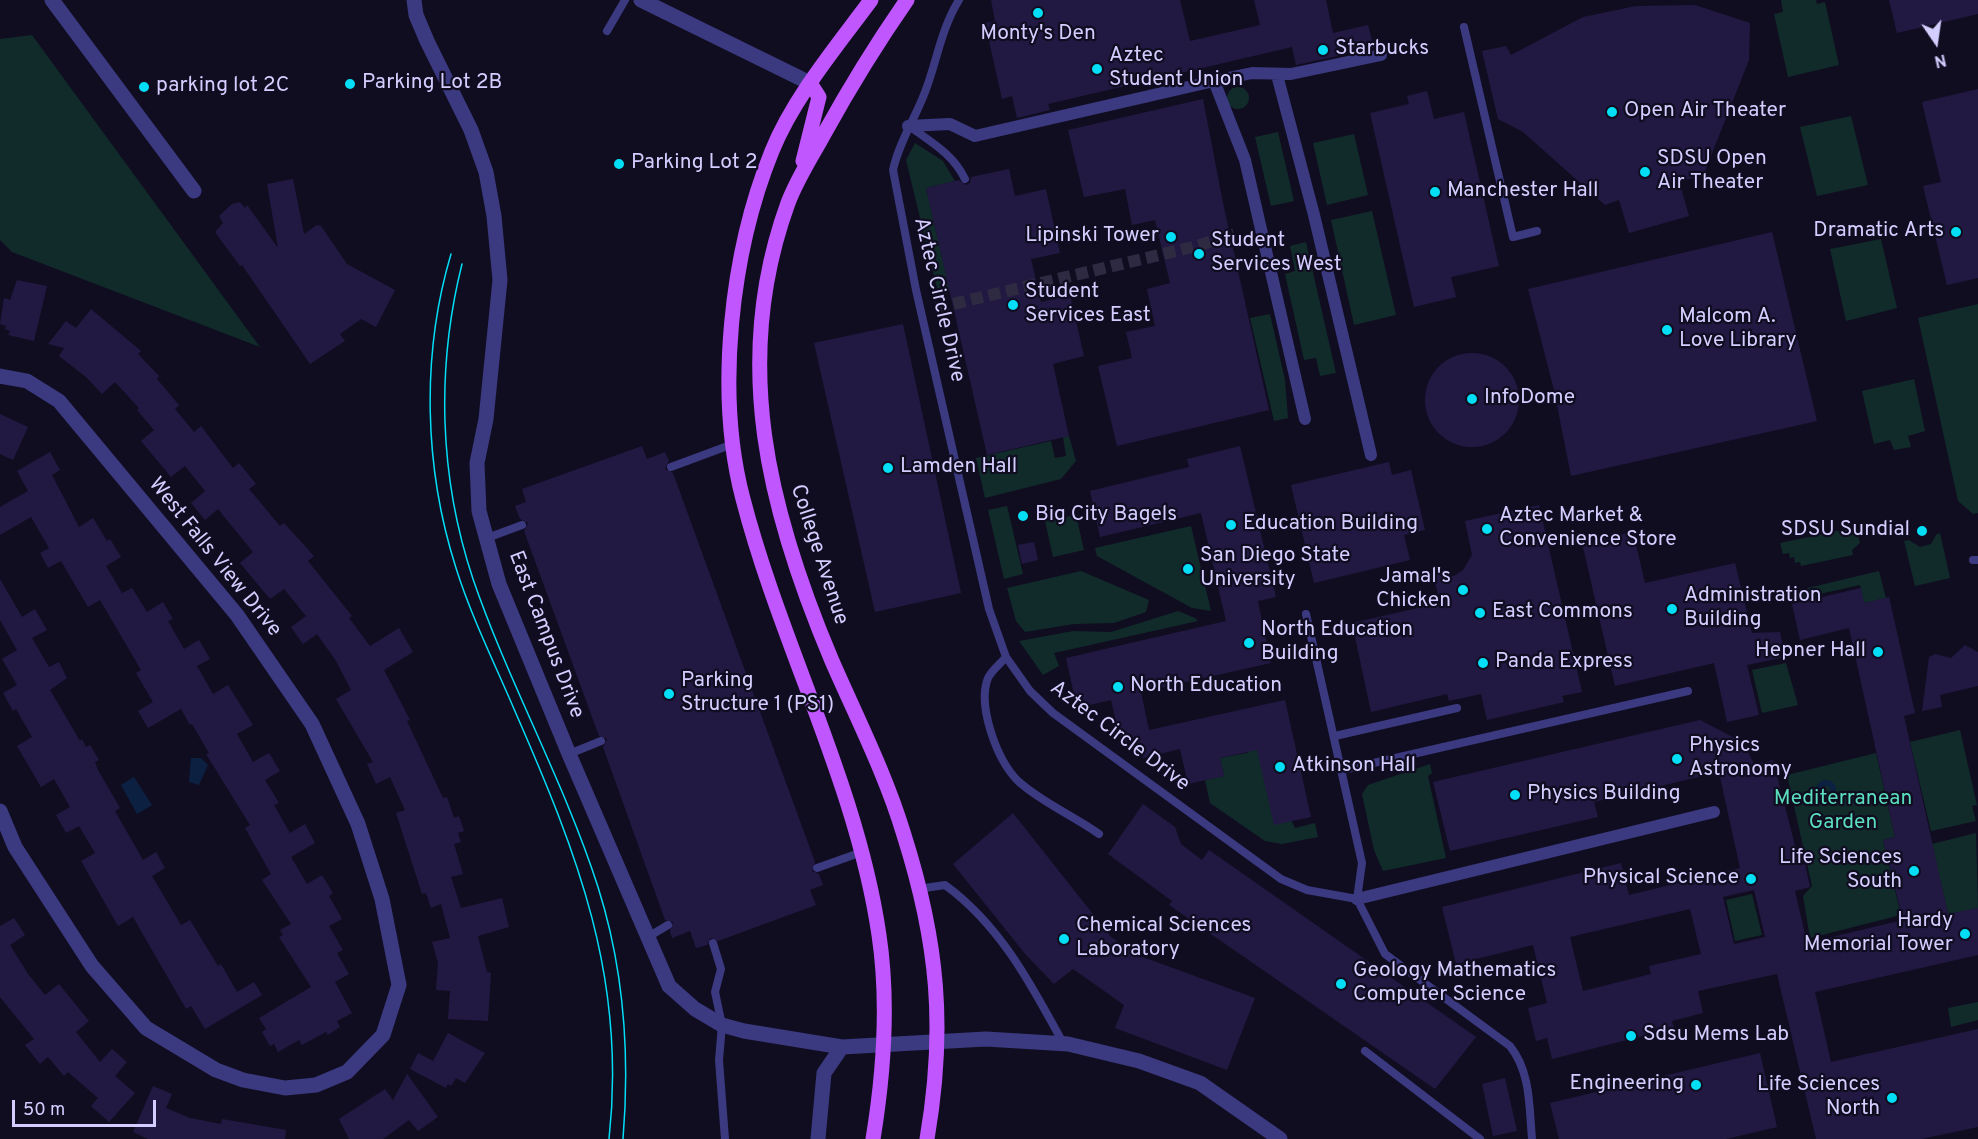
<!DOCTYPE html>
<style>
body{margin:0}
#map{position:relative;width:1978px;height:1139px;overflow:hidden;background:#110d21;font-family:Overpass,sans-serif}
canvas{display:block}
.north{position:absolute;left:1906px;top:12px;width:60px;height:60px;-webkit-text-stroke:4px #110d21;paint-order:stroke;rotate:167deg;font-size:16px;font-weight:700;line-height:24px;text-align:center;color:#d3ceff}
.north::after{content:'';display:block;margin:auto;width:21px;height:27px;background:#d3ceff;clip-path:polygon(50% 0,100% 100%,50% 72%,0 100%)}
.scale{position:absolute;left:12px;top:1100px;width:144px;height:27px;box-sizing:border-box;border:3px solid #d3ceff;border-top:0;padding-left:8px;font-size:18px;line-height:21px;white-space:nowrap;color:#d3ceff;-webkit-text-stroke:4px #110d21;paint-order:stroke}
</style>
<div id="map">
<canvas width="1978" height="1139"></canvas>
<div class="north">N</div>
<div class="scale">50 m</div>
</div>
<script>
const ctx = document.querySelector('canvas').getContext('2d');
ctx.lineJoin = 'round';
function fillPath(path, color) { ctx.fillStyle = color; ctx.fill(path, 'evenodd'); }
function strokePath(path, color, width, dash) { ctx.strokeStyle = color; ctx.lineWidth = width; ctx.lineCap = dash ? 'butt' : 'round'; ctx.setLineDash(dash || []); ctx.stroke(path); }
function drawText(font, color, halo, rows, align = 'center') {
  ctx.font = font + ' Overpass,sans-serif'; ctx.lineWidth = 4.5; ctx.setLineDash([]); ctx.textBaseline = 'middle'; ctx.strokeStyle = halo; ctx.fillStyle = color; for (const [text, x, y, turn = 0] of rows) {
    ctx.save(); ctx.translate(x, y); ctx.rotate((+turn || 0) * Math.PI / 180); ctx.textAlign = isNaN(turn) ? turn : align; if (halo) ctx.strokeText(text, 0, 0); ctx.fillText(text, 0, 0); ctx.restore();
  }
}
const green = new Path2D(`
 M1781,0H1816L1817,4L1825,2L1839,65L1788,77L1774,14L1783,12Z
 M32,35L260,347L12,252L0,240V39Z
 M1227 98a11 11 0 1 1 22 0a11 11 0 1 1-22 0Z
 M1851,116L1868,185L1817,196L1800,127Z
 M1278,132L1294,201L1271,206L1255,137Z
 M1354,134L1368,195L1327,205L1313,143Z
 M915,143L943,161L955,181L926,188L950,291L938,292L906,160Z
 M1372,211L1396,315L1354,325L1331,220Z
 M1881,239L1897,308L1846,321L1830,249Z
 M1306,242L1336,373L1320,376L1316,358L1304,360L1285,274L1295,271L1290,246Z
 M1978,304V513L1973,514L1958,501L1918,318Z
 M1270,314L1285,380L1288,418L1274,421L1250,318Z
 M1914,379L1925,431L1908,436L1911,447L1894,450L1890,440L1874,444L1862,391Z
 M1069,436L1076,461L1061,479L985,498L976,458L1051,441L1055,458L1066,456L1063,437Z
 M1007,506L1023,574L1004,579L988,510Z
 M1076,515L1084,550L1053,557L1045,521Z
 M1191,526L1211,611L1192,608L1097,556L1095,548Z
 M1856,527L1860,543L1852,550L1853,555L1801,566L1800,562L1795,563L1794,557L1790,558L1789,553L1783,554L1780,543Z
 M1940,533L1950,578L1915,586L1904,541L1909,540L1920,547L1931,544L1936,535Z
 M1081,571L1149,600L1146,612L1114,623L1074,624L1025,632L1016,621L1007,588Z
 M1879,571L1886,598L1864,603L1860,585L1797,599L1795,591Z
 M1178,611L1195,618L1198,621L1054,653L1059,666L1043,675L1019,641L1073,631L1111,632Z
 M1786,663L1798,705L1762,713L1752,670Z
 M1960,730L1977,805L1972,806L1976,821L1931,831L1910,742Z
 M1255,742L1295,828L1315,823L1318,837L1282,844L1265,841L1210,803L1205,780L1224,776L1220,758L1247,753Z
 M1876,753L1895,837L1883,840L1901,915L1810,938L1803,896L1812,886L1787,775Z
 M1430,764L1432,773L1428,776L1446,858L1383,871L1374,850L1362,794L1368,785Z
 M1976,833L1978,908L1948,914L1932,844Z
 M1752,894L1762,935L1735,941L1726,900Z
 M1978,1002V1020L1951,1027L1948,1008Z`);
const water = new Path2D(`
 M191,758H201L208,765L199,785L189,782Z
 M134,777L152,805L137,814L121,785Z`);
const stream = new Path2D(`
 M1819 790a7 7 0 1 1 14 0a7 7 0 1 1-14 0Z`);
const building = new Path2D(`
 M991,0H1180L1190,41L1260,25L1254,0H1326L1333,33L1368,25L1374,48L1296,65L1292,47L1048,104L1050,110L1017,118L1012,96L1002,99L985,23L995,21Z
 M1889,0H1978V14L1897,33Z
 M1695,5L1750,23L1749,60L1703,176L1679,181L1689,216L1629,233L1619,200L1605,205L1523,132L1498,119L1482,51L1506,46L1511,55L1583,17L1636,6Z
 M1978,89V278L1947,285L1923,186L1941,182L1922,102Z
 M1427,91L1434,119L1464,112L1499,266L1451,277L1456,297L1414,307L1370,113L1409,104L1407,96Z
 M1203,99L1223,203L1269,410L1117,446L1098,366L1132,358L1126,332L1155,326L1147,289L1170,283L1155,220L1132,225L1125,189L1084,197L1068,130Z
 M1009,169L1015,196L1046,189L1060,253L1031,259L1041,302L1070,295L1084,356L1053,364L1069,436L987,455L926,188L959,180L966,185L970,183L971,177Z
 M293,179L304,234L317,225L321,226L347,264L395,290L376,327L361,319L340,334L345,341L310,364L242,265L240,266L215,232L223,223L219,216L232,204L240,202L245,208L247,205L278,248L267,184Z
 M1772,232L1817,421L1571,476L1554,390L1528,289Z
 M17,280L47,286L34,341L8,335L10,331L5,329L6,326L0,324L4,298L10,300Z
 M91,309L141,351L138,354L159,376L157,379L179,405L175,409L194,432L201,426L233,468L239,463L256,484L249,489L280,526L284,523L314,556L308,561L352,616L349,618L370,646L399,628L413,652L384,670L410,720L407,721L443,798L447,797L454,818L459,816L464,831L458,833L461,842L454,844L463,874L451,877L461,908L502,898L509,927L478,936L487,972L491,973L488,1021L448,1019L450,991L436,990L438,963L432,942L450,938L441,904L431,908L426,893L422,894L396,813L405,810L390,777L376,784L367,764L373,762L336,699L351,690L336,661L317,634L303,644L291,627L306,616L284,589L270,599L240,563L253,552L218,509L205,520L191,503L205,491L185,466L171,477L141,441L154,430L137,410L139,408L115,382L102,394L86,377L59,356L64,348L48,344L66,321L76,328Z
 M903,324L961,593L875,612L814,343Z
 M1425 400a47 47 0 1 1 94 0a47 47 0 1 1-94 0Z
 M0,414L28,427L13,460L0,454Z
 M642,446L647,459L665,452L669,461L665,469L673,473L744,668L815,862L812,871L819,874L823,885L810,890L816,905L718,941L711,938L707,945L696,948L690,931L672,938L670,931L673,922L665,920L603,747L607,739L599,736L524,531L528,523L520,519L515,506L526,502L522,489Z
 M1240,446L1276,597L1258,601L1271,663L1141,692L1149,730L1285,700L1311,817L1274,825L1257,750L1220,758L1224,776L1188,784L1180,749L1143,758L1141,748L1135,750L1133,741L1121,743L1111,700L1077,708L1066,658L1226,621L1201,513L1100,537L1090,491L1189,467L1187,459Z
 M50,452L60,470L52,475L79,527L93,518L107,541L110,539L121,557L106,566L122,593L132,588L147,612L163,602L173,619L168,621L184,649L199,640L210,659L197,666L213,694L228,685L253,725L237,734L253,762L269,753L280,771L265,780L279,803L274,805L290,833L305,824L315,843L291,857L307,884L322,875L333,893L329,896L342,919L329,926L343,950L337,953L349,974L335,982L352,1013L337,1021L340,1027L328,1035L326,1032L302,1045L299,1040L278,1052L274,1044L270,1046L262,1032L266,1029L259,1018L311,987L279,937L283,935L280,930L291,924L262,880L271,874L245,828L250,825L206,754L209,753L192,724L190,725L181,709L148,728L138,711L153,702L136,673L141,670L100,600L88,607L61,561L48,568L40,553L49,548L31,517L0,535V507L28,491L17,471Z
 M1389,462L1392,475L1411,470L1425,530L1404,535L1410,560L1314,583L1291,485Z
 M1539,505L1582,692L1562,696L1564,702L1487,720L1481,694L1449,701L1447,694L1371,712L1352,623L1440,603L1433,574L1454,576L1463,570L1472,555L1465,521Z
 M1633,532L1645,583L1735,563L1752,633L1780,632L1785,657L1747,665L1759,715L1727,722L1714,663L1615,686L1582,543Z
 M1034,542L1038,560L1022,564L1018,545Z
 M0,579L22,617L35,609L47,630L32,638L49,667L59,662L67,678L50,690L80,741L82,739L86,747L90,745L99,760L95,762L98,770L120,808L115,811L143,860L156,852L165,868L152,876L181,925L190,920L218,966L221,964L237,992L254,982L262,995L205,1029L191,1006L186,1009L133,917L118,926L81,861L95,853L79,826L66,833L56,815L70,807L54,779L41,787L17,746L32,737L16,709L13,711L3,693L17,685L2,659L17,650L0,620Z
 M1861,588L1864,603L1889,597L1915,713L1904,716L1948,914L1978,908V955L1815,992L1831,1062L1978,1029V1127L1921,1139H1816L1777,974L1698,991L1703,1013L1672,1021L1674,1028L1552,1059L1547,1038L1536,1041L1528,1008L1547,1003L1533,945L1456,964L1442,907L1621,863L1629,895L1740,868L1719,772L1594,802L1598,817L1450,851L1433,782L1700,720L1744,743L1754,764L1773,760L1800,865L1805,864L1810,887L1795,891L1807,943L1903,920L1883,840L1895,837L1849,628L1800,640L1792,604ZM1754,890L1765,937L1734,944L1723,897ZM1690,909L1701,954L1649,966L1651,974L1583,991L1570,937Z
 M1965,645L1978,652V686L1940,695L1942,707L1922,711L1929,657L1935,654L1951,658Z
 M1143,804L1175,827L1181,844L1202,860L1209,850L1476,1037L1435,1089L1169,905L1172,901L1108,854Z
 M1013,813L1111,937L1140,956L1255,998L1227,1070L1115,1028L1124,1005L1073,969L1054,984L1026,955L953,864Z
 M14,918L25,935L10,945L28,974L45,995L59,984L89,1021L76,1032L100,1062L112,1049L127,1062L115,1076L135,1093L109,1122L91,1106L98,1098L68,1072L64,1076L48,1057L40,1064L25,1045L34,1039L0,997V926Z
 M448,1033L485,1053L465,1083L456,1078L451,1086L448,1084L446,1088L410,1069L418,1053L433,1061Z
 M1760,1053L1777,1127L1726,1139H1559L1550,1103Z
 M407,1074L438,1117L418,1131L409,1120L383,1139H349L339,1119L385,1089L393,1100Z
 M1505,1078L1517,1131L1493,1136L1482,1084Z
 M153,1086L172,1094L166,1108L190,1118L221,1124L222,1119L286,1130L285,1139H148L133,1132Z`);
const pedestrianTunnel = new Path2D(`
 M936,308L1197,246L1234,234`);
const service = new Path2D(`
 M959,0C941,29 937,61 925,92C915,119 899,142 893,170L916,290L989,609L1006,657L1030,691L1053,713L1281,879L1307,890L1357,899L1385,954L1510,1046C1531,1073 1529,1106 1532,1139
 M1464,27L1513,237L1537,231
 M607,31L625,0
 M909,126C931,142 953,154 965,179
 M671,467L733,444
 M487,538L522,525
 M1973,560H1978
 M1306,614L1362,863L1357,899
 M1006,657C1001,663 991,671 988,678C977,706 997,760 1018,781C1041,802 1074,816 1099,834
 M1335,736L1457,708
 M569,754L601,741
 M1343,770L1688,691
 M817,868L862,852
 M918,889L945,885C1000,925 1031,984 1063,1043
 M648,937L668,925
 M713,943L721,969L715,992L722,1025L719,1060L725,1139
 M1365,1051L1480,1139`);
const pedestrian = new Path2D(`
 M1277,75L1314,215L1371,455
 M1214,81L1245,160L1305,419
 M908,126L950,124L975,136L1214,81L1252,73L1291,74L1381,55
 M1357,899L1714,812`);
const minor = new Path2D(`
 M52,0L194,191
 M641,0L810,83
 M0,376L27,381L59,401L237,615L312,724L358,824L382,899L399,985L383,1035L347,1072L316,1085L285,1088L243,1080L216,1070L146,1028L92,966L15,847L0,811`);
const tertiary = new Path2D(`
 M414,0L416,15L427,41L471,130L486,172L494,216L500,280L486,419L477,463L479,511L499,584L569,754L669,986L695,1009L722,1025L744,1031L842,1047L986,1039L1068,1044L1139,1061L1200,1083L1280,1139
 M818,1139L824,1073L842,1047`);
const primary = new Path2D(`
 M871,0C837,46 794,97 772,151C731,252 715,393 743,499C781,646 857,784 879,935C889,1002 884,1072 873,1139
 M907,0C877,43 850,87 824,134C812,156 797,179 788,203C730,362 769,512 832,661C857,718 886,775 904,835C938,942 946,1028 927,1139
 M803,161L819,97L810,83`);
const tram = new Path2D(`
 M451,254C421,355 424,468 456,568C471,616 494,662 514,709C577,853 627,978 609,1139
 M462,264C436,368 439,477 473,579C509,684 564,781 598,887C624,969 630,1054 623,1139`);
const markers = [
 [1038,13,6,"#02def6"],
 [1323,50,6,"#02def6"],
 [1097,69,6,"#02def6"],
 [350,84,6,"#02def6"],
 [144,87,6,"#02def6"],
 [1612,112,6,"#02def6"],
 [619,164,6,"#02def6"],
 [1645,172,6,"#02def6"],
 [1435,192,6,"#02def6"],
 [1956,232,6,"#02def6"],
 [1171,237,6,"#02def6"],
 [1199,254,6,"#02def6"],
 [1013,305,6,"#02def6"],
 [1667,330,6,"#02def6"],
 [1472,399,6,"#02def6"],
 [888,468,6,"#02def6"],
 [1023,516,6,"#02def6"],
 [1231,525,6,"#02def6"],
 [1487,529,6,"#02def6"],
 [1922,531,6,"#02def6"],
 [1188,569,6,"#02def6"],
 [1463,590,6,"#02def6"],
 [1672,609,6,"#02def6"],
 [1480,613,6,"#02def6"],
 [1249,643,6,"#02def6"],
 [1878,652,6,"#02def6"],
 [1483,663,6,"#02def6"],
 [1118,687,6,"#02def6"],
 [669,694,6,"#02def6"],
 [1677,759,6,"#02def6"],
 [1280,767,6,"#02def6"],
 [1515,795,6,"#02def6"],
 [1914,871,6,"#02def6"],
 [1751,879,6,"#02def6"],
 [1965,934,6,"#02def6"],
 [1064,939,6,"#02def6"],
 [1341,984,6,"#02def6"],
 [1631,1036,6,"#02def6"],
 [1696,1085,6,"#02def6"],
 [1892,1098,6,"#02def6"]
];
const poiNames = [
 ["Monty's Den",1038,35,"center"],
 ["Starbucks",1335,50],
 ["Aztec",1109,57],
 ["Student Union",1109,81],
 ["Parking Lot 2B",362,84],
 ["parking lot 2C",156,87],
 ["Open Air Theater",1624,112],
 ["SDSU Open",1657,160],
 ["Air Theater",1657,184],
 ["Parking Lot 2",631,164],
 ["Manchester Hall",1447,192],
 ["Dramatic Arts",1944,232,"right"],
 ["Lipinski Tower",1159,237,"right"],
 ["Student",1211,242],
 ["Services West",1211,266],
 ["Student",1025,293],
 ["Services East",1025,317],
 ["Malcom A.",1679,318],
 ["Love Library",1679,342],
 ["InfoDome",1484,399],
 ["Lamden Hall",900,468],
 ["Big City Bagels",1035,516],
 ["Aztec Market &",1499,517],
 ["Convenience Store",1499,541],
 ["Education Building",1243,525],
 ["SDSU Sundial",1910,531,"right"],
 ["San Diego State",1200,557],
 ["University",1200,581],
 ["Jamal's",1451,578,"right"],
 ["Chicken",1451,602,"right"],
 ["Administration",1684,597],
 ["Building",1684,621],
 ["East Commons",1492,613],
 ["North Education",1261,631],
 ["Building",1261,655],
 ["Hepner Hall",1866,652,"right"],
 ["Panda Express",1495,663],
 ["Parking",681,682],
 ["Structure 1 (PS1)",681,706],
 ["North Education",1130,687],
 ["Physics",1689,747],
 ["Astronomy",1689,771],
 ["Atkinson Hall",1292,767],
 ["Physics Building",1527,795],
 ["Life Sciences",1902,859,"right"],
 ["South",1902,883,"right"],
 ["Physical Science",1739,879,"right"],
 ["Hardy",1953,922,"right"],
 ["Memorial Tower",1953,946,"right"],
 ["Chemical Sciences",1076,927],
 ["Laboratory",1076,951],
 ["Geology Mathematics",1353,972],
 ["Computer Science",1353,996],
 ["Sdsu Mems Lab",1643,1036],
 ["Engineering",1684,1085,"right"],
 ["Life Sciences",1880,1086,"right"],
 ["North",1880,1110,"right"]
];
const streetNames = [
 ["Aztec Circle Drive",938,300,77],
 ["College Avenue",818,555,72],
 ["West Falls View Drive",214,558,51],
 ["East Campus Drive",545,635,69],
 ["Aztec Circle Drive",1119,737,37]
];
const parkNames = [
 ["Mediterranean",1843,800],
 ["Garden",1843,824]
];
fillPath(green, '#102b2a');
fillPath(water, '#0c2042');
strokePath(stream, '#0c2042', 6);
fillPath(building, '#221942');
strokePath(pedestrianTunnel, '#2e2a42', 12, [12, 6]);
strokePath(service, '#3b3980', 8);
strokePath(pedestrian, '#3b3980', 12);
strokePath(minor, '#3b3980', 15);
strokePath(tertiary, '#3b3980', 15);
strokePath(primary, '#bf56fe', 15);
strokePath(tram, '#02def6', 1.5);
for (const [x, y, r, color] of markers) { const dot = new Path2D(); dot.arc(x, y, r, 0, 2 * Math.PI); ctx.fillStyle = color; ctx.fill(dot); strokePath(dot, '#110d21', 2); }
drawText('21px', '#d3ceff', '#110d21', poiNames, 'left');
drawText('21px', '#d3ceff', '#110d21', streetNames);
drawText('21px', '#5adebd', '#110d21', parkNames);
</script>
